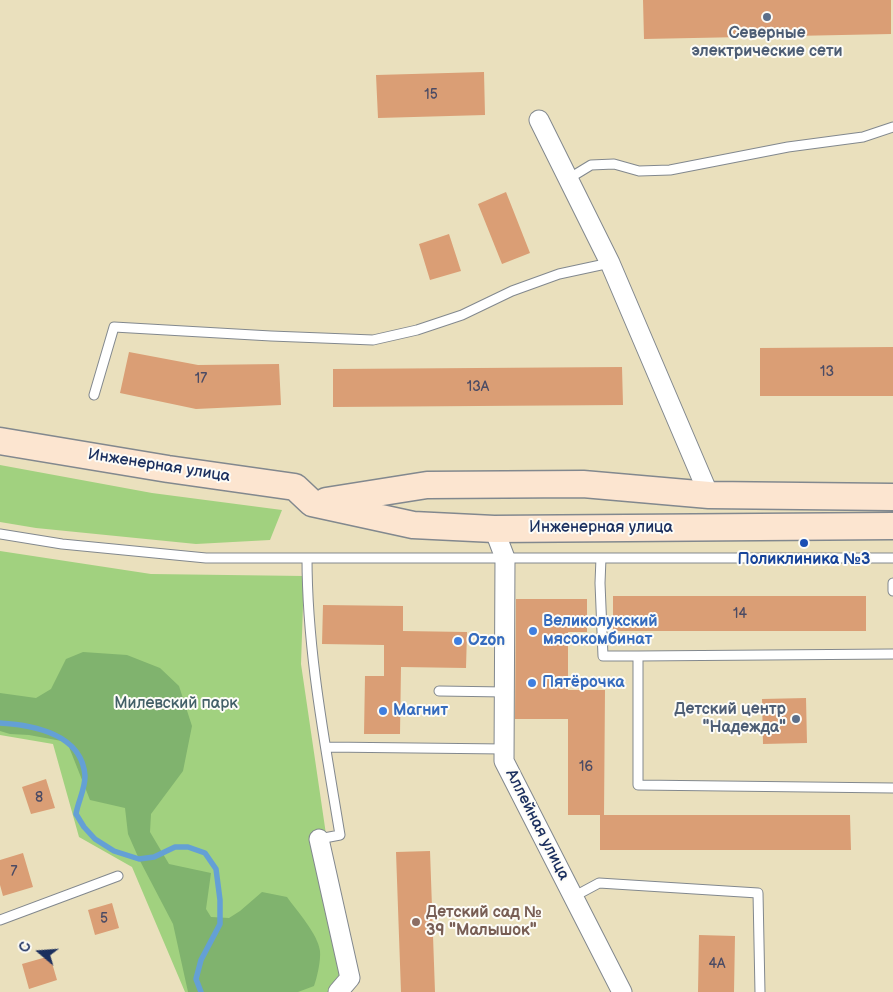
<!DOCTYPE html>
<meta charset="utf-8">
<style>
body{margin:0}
#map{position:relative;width:893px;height:992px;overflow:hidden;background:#eae0bd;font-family:"Balsamiq Sans",sans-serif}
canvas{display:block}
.north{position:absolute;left:15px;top:927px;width:50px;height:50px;-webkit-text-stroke:4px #fdfcf7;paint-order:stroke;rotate:288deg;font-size:14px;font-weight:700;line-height:20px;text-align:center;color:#1b2f5e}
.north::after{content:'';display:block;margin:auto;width:18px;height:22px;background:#1b2f5e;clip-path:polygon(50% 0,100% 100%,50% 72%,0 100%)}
</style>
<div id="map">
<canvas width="893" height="992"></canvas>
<div class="north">С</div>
</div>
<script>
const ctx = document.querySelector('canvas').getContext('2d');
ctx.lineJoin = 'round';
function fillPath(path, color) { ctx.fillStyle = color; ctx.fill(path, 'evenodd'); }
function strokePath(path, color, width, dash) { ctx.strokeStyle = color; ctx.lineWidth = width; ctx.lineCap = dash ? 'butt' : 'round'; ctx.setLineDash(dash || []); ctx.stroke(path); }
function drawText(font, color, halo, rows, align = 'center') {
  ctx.font = font + ' "Balsamiq Sans",sans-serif'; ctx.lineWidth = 4; ctx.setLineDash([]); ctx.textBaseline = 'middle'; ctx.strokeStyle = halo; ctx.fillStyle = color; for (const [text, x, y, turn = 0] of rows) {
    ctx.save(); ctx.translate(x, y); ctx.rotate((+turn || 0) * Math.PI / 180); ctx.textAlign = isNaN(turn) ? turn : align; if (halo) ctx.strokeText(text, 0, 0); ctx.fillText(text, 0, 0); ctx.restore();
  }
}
const green = new Path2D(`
 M0,465L152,493L282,510L270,540L196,544L36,528L0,522Z
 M0,551L151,574L304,576L301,664L339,923L341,992H185L132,867L79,837L53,744L0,735Z`);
const forest = new Path2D(`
 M83,652L127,655L160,668L179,686L192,726L183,771L151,814L150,832L169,864L211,873L206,909L211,917L229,918L240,911L262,892L287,897C297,911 318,934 320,951C321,960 317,978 314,986L298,992H188L173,924L139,859L128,834L125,808L90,800L67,742L29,735L10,734L0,731V693L36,698L51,689L66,659Z`);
const stream = new Path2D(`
 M0,723C33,725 82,734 85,776C85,790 78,801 76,814L84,827L95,839L114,851L139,859L154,857L175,847H188L205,853L216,869L220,900V924L201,960L196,979L201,992`);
const building = new Path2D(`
 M643,0H891V34L644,39Z
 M484,72L485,115L378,118L376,75Z
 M506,192L530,253L502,264L478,204Z
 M449,234L461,271L430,280L419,244Z
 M893,347V396H760V348Z
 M129,352L198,365L279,364L281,405L196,409L120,393Z
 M622,367L623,405L333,407V369Z
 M613,596H866V631H613Z
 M516,599H587V632H568V690H605L604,815H850L851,850H600V815H568V719H515Z
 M323,605L403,606V631L467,632L466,668L401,667L400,734H364L365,676H384V645L322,644Z
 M806,698L807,743L763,744L762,699Z
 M46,779L55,808L31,814L22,787Z
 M430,851L435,992H401L396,852Z
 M23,853L33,887L3,896L0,885V860Z
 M112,903L119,928L95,935L88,910Z
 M699,935L735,936L734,992H698Z
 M50,956L57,980L29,989L22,964Z`);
const service = new Path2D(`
 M568,179L591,165L614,164L639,171L670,170L788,147L863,137L893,127
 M94,395L114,327L271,336L373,340L417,330L462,315L512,291L559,274L610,263
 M0,534L62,544L206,558H893
 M307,558C307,651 325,743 340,835L319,839
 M601,558L600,583L603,656H638V785L893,788
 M893,583V591
 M638,656L893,654
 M439,691L505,692
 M326,747L504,749
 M573,897L599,883L758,893L760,992
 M0,920L118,876`);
const minor = new Path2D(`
 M539,120L610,263L709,495
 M494,529L505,558L504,761L622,992
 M319,839L350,978L338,992`);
const secondary = new Path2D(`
 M0,441L168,469L295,487L312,503L413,525L494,529L893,526
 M326,501L427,485L583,484L709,495L893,497`);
const markers = [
 [767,17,5,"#5c6f8a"],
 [804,543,5,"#1a4fb4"],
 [533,631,5,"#3f7fe0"],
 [458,641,5,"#3f7fe0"],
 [532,683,5,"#3f7fe0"],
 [383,711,5,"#3f7fe0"],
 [796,719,5,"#5c6f8a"],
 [416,922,5,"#8d6e63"]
];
const numberNames = [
 ["15",431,95],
 ["13",827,372],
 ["17",201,379],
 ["13А",478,387],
 ["14",740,614],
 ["16",586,767],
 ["8",39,798],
 ["7",14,872],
 ["5",104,919],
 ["4А",717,964]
];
const serviceNames = [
 ["Северные",767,34],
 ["электрические сети",767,52],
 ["Детский центр",786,710,"right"],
 ["\"Надежда\"",786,728,"right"]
];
const streetNames = [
 ["Инженерная улица",159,466,9],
 ["Инженерная улица",601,528],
 ["Аллейная улица",537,825,63]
];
const transitNames = [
 ["Поликлиника №3",804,560]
];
const shopNames = [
 ["Великолукский",543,622],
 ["мясокомбинат",543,640],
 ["Ozon",468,641],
 ["Пятёрочка",542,683],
 ["Магнит",393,711]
];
const parkNames = [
 ["Милевский парк",176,704]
];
const educationNames = [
 ["Детский сад №",426,913],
 ["39 \"Малышок\"",426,931]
];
fillPath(green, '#a1d17f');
fillPath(forest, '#80b36e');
strokePath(stream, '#64a0d5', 5.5);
fillPath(building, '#da9e75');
strokePath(service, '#82888e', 11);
strokePath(minor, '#82888e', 21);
strokePath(secondary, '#82888e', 29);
strokePath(service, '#fff', 9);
strokePath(minor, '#fff', 19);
strokePath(secondary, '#fce5d0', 26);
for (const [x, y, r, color] of markers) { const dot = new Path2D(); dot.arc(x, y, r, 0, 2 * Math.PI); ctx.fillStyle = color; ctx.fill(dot); strokePath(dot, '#fdfcf7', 2); }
drawText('14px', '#4b4b64', null, numberNames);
drawText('bold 16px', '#4e5e75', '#fdfcf7', serviceNames);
drawText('16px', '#1b2f5e', '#fdfcf7', streetNames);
drawText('bold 16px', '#164399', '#fdfcf7', transitNames);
drawText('bold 16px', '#366cbe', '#fdfcf7', shopNames, 'left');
drawText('16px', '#436068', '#fdfcf7', parkNames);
drawText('bold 16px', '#785e54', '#fdfcf7', educationNames, 'left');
</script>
